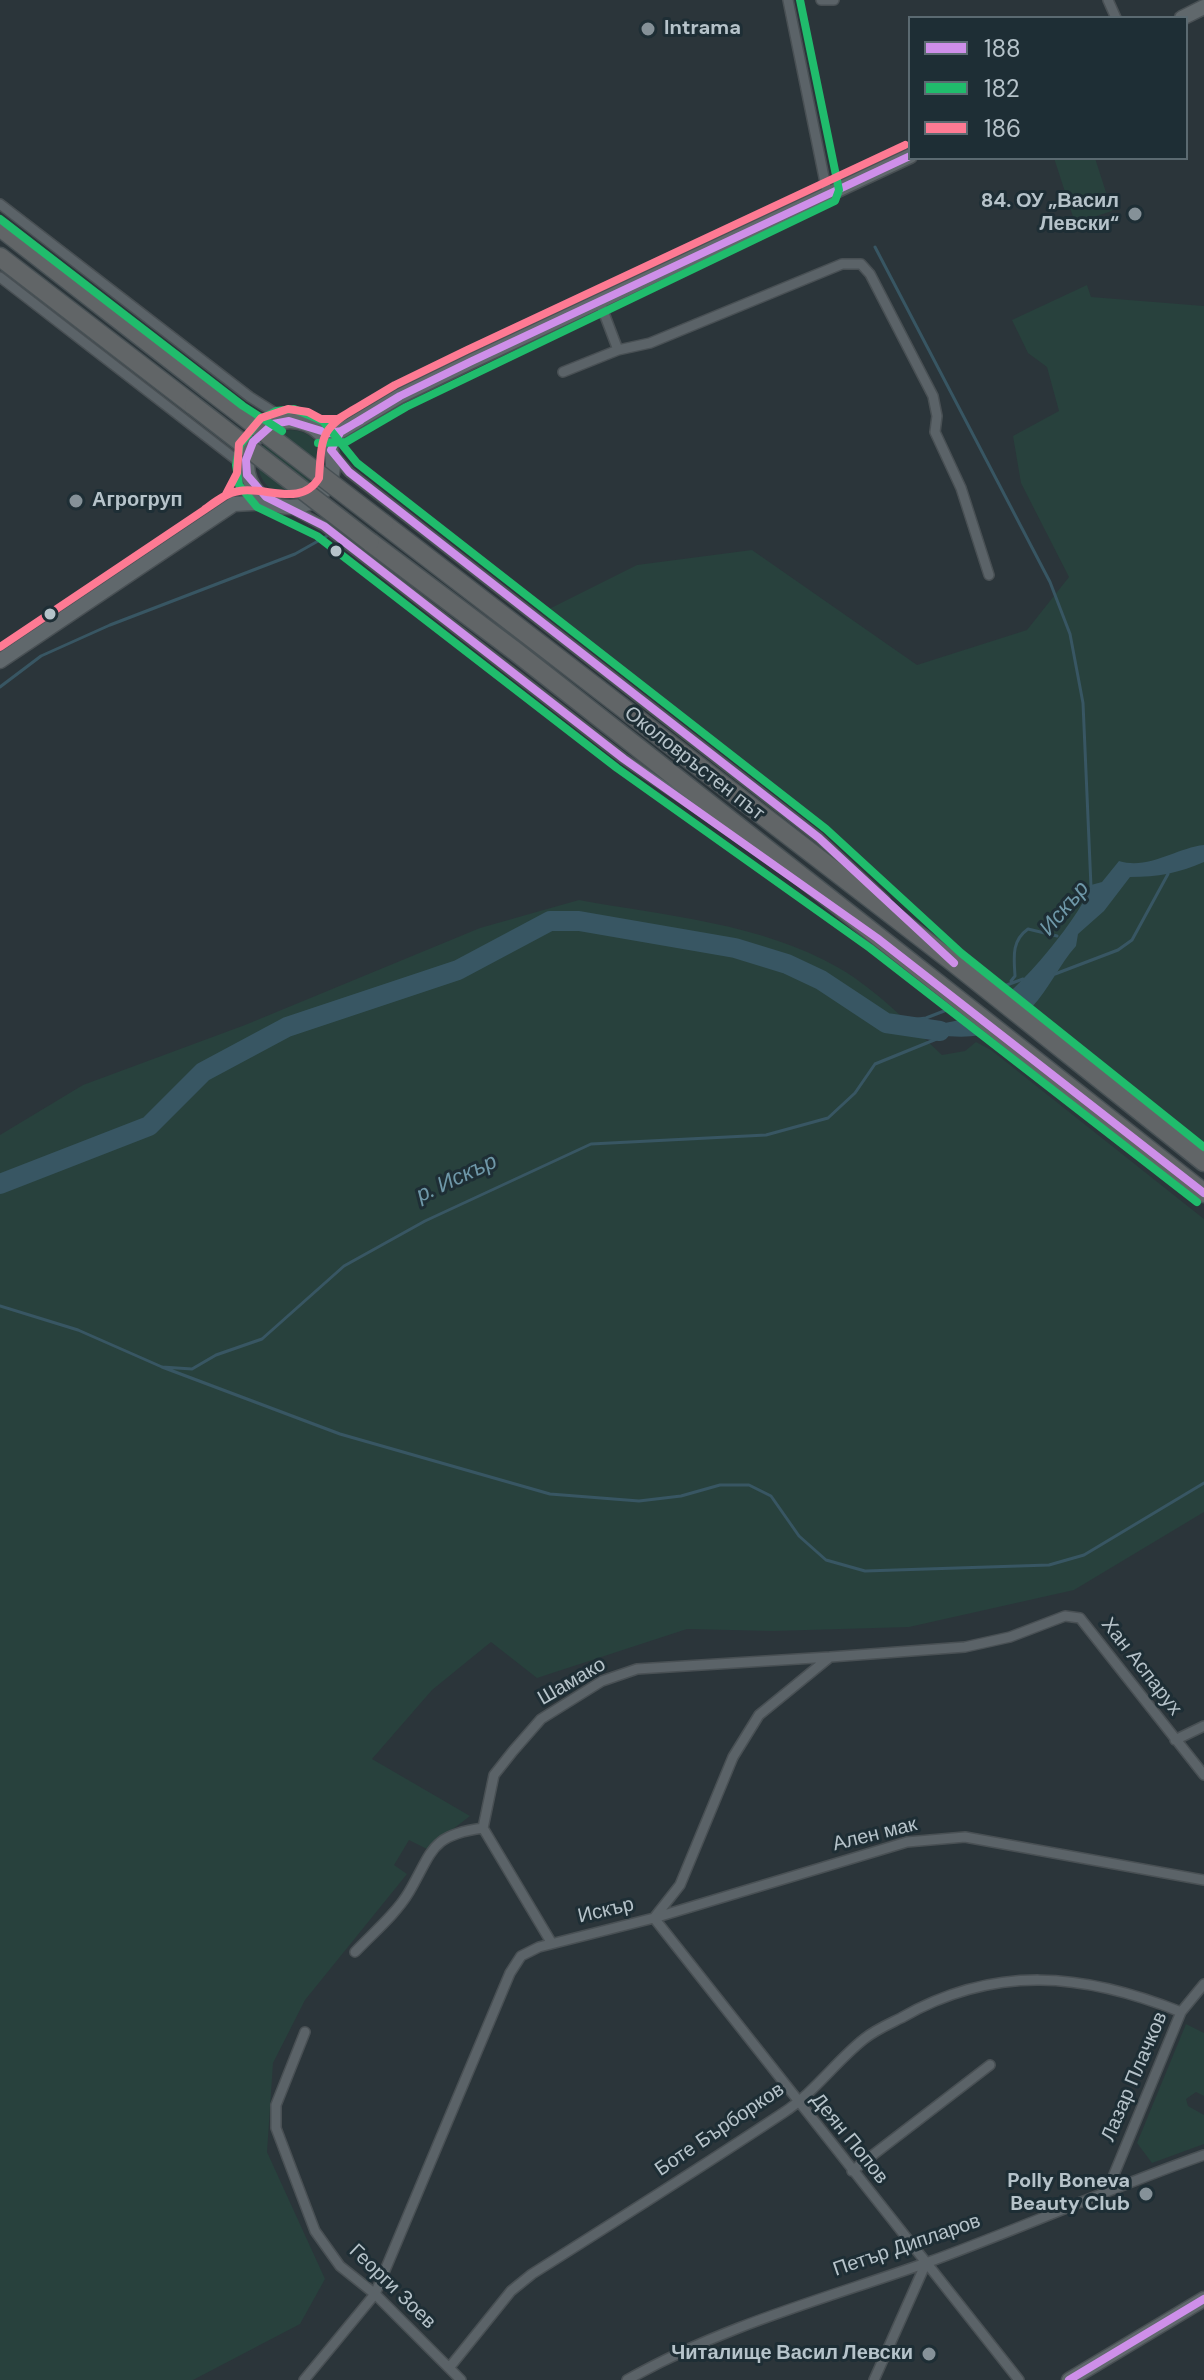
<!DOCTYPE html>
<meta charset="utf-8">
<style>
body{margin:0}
#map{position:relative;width:1204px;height:2380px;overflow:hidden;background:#2b353a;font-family:"DM Sans",sans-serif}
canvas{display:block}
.legend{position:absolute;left:908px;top:16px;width:280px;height:144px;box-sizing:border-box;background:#1e2e35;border:2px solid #5b6a71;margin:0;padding:10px 14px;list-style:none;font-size:24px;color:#b6c3ca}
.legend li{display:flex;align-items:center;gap:16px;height:40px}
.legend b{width:40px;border:2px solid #5b6a71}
</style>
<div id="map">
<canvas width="1204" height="2380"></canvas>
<ul class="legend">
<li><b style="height:10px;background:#ce8fe9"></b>188</li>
<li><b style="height:10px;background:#20bc6c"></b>182</li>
<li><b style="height:10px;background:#fe7a93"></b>186</li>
</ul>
</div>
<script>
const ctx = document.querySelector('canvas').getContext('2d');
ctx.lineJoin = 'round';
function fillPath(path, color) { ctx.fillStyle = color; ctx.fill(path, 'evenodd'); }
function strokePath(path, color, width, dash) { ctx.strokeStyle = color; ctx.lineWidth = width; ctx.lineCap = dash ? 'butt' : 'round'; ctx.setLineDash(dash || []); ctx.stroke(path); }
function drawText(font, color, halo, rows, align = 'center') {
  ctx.font = font + ' "DM Sans",sans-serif'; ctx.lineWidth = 6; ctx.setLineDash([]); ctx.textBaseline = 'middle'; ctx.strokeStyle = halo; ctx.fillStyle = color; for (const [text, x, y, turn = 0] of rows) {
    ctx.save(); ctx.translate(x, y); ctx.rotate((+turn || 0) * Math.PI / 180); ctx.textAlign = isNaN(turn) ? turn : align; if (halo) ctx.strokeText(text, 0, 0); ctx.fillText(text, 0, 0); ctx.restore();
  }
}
const green = new Path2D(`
 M1054,158H1095L1112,211L1075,223Z
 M1087,285L1091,297L1204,306V1144L966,953L789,803L541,613L637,565L752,550L917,665L1027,630L1069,577L1021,483L1013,436L1059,411L1047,367L1028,353L1012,320Z
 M258 463a33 33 0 1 1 66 0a33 33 0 1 1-66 0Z
 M579,900C666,916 761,923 839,968C877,990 910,1025 942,1055L965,1051L976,1042L991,1050L1204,1219V1512L1074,1590L909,1627L773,1631L687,1629L537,1678L491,1642L432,1690L372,1759L470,1816L427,1849L409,1840L394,1865L407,1874L305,2000L273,2063L267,2152L325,2279L300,2324L193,2380H0V1135L83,1085L245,1025L480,928Z
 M1186,2024L1204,2033V2096L1196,2092L1186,2099L1188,2106L1204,2115V2144L1152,2163L1137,2143Z`);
const water = new Path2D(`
 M1204,845V862C1179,873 1158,877 1130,877L1104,911L1078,934L1076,946C1059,965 1049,989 1032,1007C1000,1041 956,1042 915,1029C937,1023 961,1022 981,1013C1013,999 1081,917 1091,885L1102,882L1119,861C1149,870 1176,848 1204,845Z`);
const pier = new Path2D(`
 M1007,986L1036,1009L1016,1028L984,1039L955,1016L981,1009Z`);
const stream = new Path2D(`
 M875,247L1050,582L1070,634L1083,703L1091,887
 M0,687L41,656L110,625L295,554L327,536
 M1055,974L1118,950L1132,940L1168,874
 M1011,981L1015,976C1014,958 1011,941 1028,929L1057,936
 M996,989L1023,979
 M886,1023L926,1018L957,1006
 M0,1306L78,1330L162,1367L192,1369L216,1355L262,1339L344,1266L425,1221L591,1144L766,1135L828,1118L855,1093L875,1064L944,1036
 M162,1367L340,1434L550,1494L639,1501L681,1496L720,1485H749L771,1496L799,1536L826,1560L865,1571L1049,1565L1084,1555L1204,1483`);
const river = new Path2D(`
 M0,1184L149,1126L203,1072L287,1027L458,970L550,921H579L735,948L787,964L821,980L886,1023L940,1031`);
const street = new Path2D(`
 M788,0L827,192
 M821,0H834
 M1108,0L1116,18
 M0,204L250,397L288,421
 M0,277L247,468
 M599,300L618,350L650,343L842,264H861L870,274L933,396L937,416L935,432L961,488L989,575
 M563,372L618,350
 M332,453L349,472L819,838L885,900
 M289,507L324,526L624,759L734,833
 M1175,1740L1204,1726
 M551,1942L483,1828L494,1775L513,1751L541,1719L602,1681L637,1669L830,1657
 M355,1952C372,1934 396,1914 409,1892C433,1851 430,1835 483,1828
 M305,2032L276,2105V2128L315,2231L340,2266L375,2294L461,2380
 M852,2171L990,2065
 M1108,2189L1181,2012L1204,1984
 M449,2368L511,2291L532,2274C616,2221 700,2168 783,2113C814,2093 836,2061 864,2039C875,2030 889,2024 901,2018C995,1964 1084,1973 1181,2012
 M304,2380L375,2294L510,1973L521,1956L539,1947L654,1918L680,1885L733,1757L759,1715L830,1657L965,1647L1010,1637L1065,1616L1080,1618L1204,1775
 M627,2380C722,2326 824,2299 926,2263C1020,2229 1110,2188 1204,2155
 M874,2380L926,2263
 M1019,2380L654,1918L907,1842L965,1837L1204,1880`);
const secondary = new Path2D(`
 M1182,18L1204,7
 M247 464a43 43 0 1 1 86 0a43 43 0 1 1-86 0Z
 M318,431H341L400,396L472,361L910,156
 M0,661L234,504L270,502
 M1069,2380L1204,2299`);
const highway = new Path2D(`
 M0,227L208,389
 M0,257L194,406
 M384,524L953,962L1204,1162
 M370,542L515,651L1204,1193`);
const highwayBridge = new Path2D(`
 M208,389L384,524
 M194,406L370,542`);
const bus1 = new Path2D(`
 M910,156L472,361L400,396L342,431L328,433L289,421L273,424L253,442L246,460L247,475L266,497L324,526L624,759L877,938L1204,1193
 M361,420L341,431L331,450L349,472L819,838L954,963
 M1069,2380L1204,2299`);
const bus2 = new Path2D(`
 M0,219L243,406L282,431
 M318,443L346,442L406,407L835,201L839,190L800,0
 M1197,1202L870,948L617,768L317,536L257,507L239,485L236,465L240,445L259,420L276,411L294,409L323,421L357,463L826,829L961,953L1204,1147`);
const bus3 = new Path2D(`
 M205,509C215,502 226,493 239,491C266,486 301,508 319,478C322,437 320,428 358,407
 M0,647L225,496L237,473L239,444L261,418L288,409L308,412L321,419H338L395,385L467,350L905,145`);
const markers = [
 [648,29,8,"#859198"],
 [1135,214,8,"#859198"],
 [76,501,8,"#859198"],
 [336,551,7,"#b6c3ca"],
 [50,614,7,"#b6c3ca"],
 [1146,2194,8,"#859198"],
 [929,2354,8,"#859198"]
];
const poiNames = [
 ["Intrama",664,29,"left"],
 ["84. ОУ „Васил",1119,202],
 ["Левски“",1119,225],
 ["Агрогруп",92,501,"left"],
 ["Polly Boneva",1130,2182],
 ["Beauty Club",1130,2205],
 ["Читалище Васил Левски",913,2354]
];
const streetNames = [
 ["Околовръстен път",694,764,38],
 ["Хан Аспарух",1141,1667,52],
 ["Шамако",572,1682,-30],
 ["Ален мак",875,1835,-14],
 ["Искър",606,1911,-13],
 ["Лазар Плачков",1135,2077,-67],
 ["Боте Бърборков",720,2130,-34],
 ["Деян Попов",849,2139,51],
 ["Петър Дипларов",907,2246,-19],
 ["Георги Зоев",392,2287,44]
];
const waterNames = [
 ["Искър",1065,909,-50],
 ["р. Искър",457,1179,-25]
];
fillPath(green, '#28413d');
fillPath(water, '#385663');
fillPath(pier, '#2b353a');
strokePath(stream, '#385663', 3);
strokePath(river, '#385663', 20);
strokePath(street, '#495054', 12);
strokePath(secondary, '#495054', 17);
strokePath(highway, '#485155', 21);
strokePath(street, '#5b6368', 9);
strokePath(secondary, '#60686c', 14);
strokePath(highway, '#616567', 18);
strokePath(highwayBridge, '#485155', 21, []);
strokePath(highwayBridge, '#616567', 18);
strokePath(bus1, '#ce8fe9', 8);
strokePath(bus2, '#20bc6c', 8);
strokePath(bus3, '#fe7a93', 8);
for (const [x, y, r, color] of markers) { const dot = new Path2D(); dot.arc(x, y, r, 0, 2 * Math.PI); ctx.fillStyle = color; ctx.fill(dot); strokePath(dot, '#1e2e35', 3); }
drawText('bold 20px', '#b6c3ca', '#1e2e35', poiNames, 'right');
drawText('20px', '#b6c3ca', '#1e2e35', streetNames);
drawText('italic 22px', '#6f98a9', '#1e2e35', waterNames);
</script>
